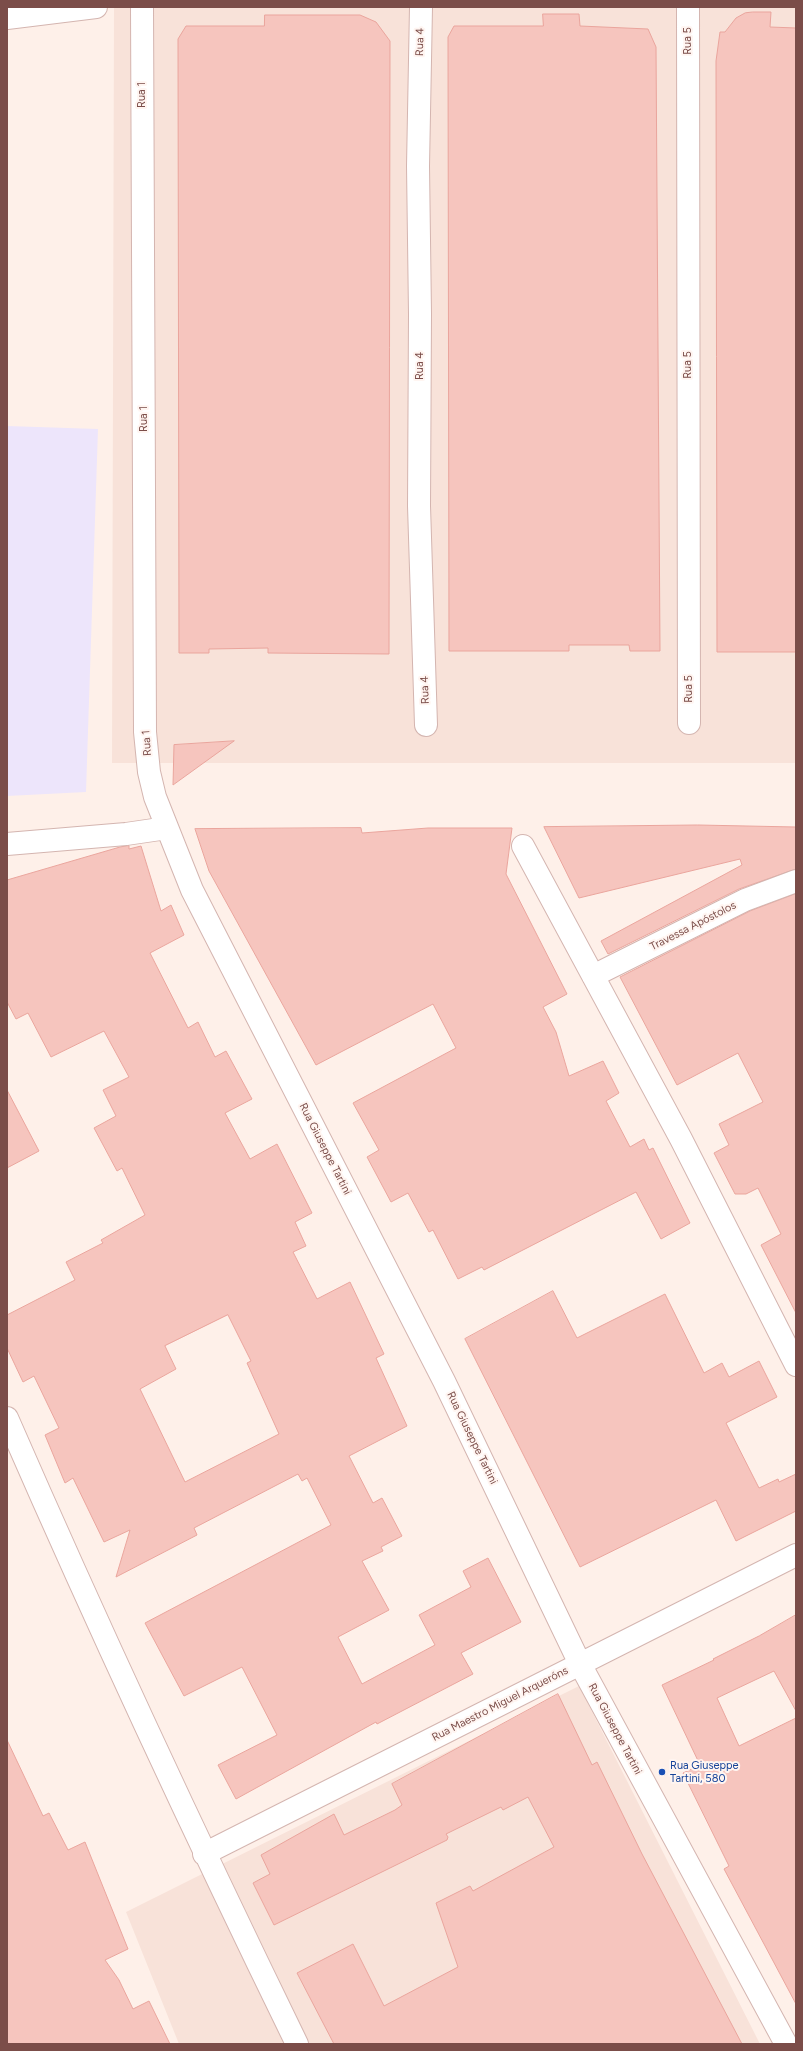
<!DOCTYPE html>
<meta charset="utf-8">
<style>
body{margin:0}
#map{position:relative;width:803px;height:2051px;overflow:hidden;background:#fef0e9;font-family:Figtree,sans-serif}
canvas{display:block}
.frame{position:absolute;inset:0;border:8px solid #7b4d49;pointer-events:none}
</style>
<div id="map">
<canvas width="803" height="2051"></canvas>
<div class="frame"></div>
</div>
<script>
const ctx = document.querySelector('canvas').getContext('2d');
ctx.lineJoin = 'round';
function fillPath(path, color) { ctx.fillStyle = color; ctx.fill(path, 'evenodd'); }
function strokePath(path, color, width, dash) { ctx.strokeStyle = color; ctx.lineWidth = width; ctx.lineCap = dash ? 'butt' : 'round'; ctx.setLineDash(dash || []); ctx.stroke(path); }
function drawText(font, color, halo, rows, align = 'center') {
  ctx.font = font + ' Figtree,sans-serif'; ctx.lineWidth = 4; ctx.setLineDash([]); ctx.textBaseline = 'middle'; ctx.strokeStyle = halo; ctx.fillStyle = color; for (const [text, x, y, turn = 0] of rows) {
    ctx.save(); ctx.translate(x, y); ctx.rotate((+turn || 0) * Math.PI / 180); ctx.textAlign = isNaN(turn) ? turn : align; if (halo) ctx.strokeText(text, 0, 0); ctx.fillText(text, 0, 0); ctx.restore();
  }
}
const residential = new Path2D(`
 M114,7H796V763H112Z
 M579,1686L760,2044H179L126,1912Z`);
const education = new Path2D(`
 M7,426L98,429L86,792L7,796Z`);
const building = new Path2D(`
 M753,12H771L770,27L796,28V652H717L716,61L720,32H725L736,18L745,13Z
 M543,14H579L580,26L648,29L656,47L660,651H630L629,645H569V651H449L448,37L454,26H543Z
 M265,15H360L376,22L390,41L389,654L268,653V648L209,649V653H179L178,39L186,26H264Z
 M234,741L173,785L174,745Z
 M698,825L796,827V869L739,889L608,954L601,941L742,865L740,859L579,898L544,827Z
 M361,828L362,833L428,828H512L506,874L567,994L543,1007L556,1032L569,1076L603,1061L619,1093L606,1101L630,1147L644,1139L649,1150L653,1148L690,1223L661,1239L636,1192L484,1270L482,1267L458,1279L433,1230L429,1232L408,1193L391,1202L367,1157L379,1150L353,1103L456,1048L433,1004L316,1065L209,871L195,829Z
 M129,846V849L141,846L161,911L171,905L184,935L150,953L188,1028L198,1022L215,1057L226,1051L252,1099L225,1113L250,1159L277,1144L312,1213L295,1222L306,1246L293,1252L317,1299L350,1282L384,1354L376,1358L407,1426L349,1456L373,1503L382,1498L402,1536L381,1547L383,1551L362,1561L389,1610L338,1637L362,1684L435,1645L419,1615L471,1587L463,1571L488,1558L521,1622L461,1653L473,1674L377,1724L376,1722L236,1799L218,1765L277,1735L242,1667L184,1696L145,1623L331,1525L307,1478L302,1481L298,1474L194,1528L197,1535L116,1577L130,1530L104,1542L73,1478L65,1483L45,1435L59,1428L34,1376L23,1382L7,1348V1315L75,1280L66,1262L103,1243L101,1240L145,1215L122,1168L117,1171L94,1128L116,1116L103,1090L129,1077L104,1031L51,1057L28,1013L16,1019L7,1002V880L120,847ZM228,1315L251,1361L247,1363L279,1434L185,1482L140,1389L176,1369L165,1346Z
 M796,894V1313L761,1245L781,1234L758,1188L746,1194H735L714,1153L729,1145L719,1124L763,1102L738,1053L677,1085L620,977L750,911Z
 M7,1090L39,1151L7,1168Z
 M553,1291L577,1338L665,1294L704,1373L722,1363L729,1377L759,1361L777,1397L726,1423L759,1488L778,1479L779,1482L796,1474V1511L736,1541L716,1500L580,1567L465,1339Z
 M796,1615V1711L774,1671L717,1698L739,1746L796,1718V2004L724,1869L729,1866L683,1773L700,1765L662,1685L714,1660L713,1659L759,1636Z
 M558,1694L592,1765L597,1762L642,1854L742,2044H334L297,1973L353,1944L384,2006L458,1967L436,1903L470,1886L473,1891L554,1847L528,1797L503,1810L501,1807L446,1834L448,1837L447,1840L274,1925L253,1883L270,1874L261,1855L334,1814L344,1835L395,1810L402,1805L392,1784Z
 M7,1740L43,1816L49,1813L68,1850L85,1842L128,1949L105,1960L119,1980L133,2009L149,2001L170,2044H7Z`);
const minor = new Path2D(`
 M142,7L145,732L149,772L155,797L192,890L444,1381L580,1664L786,2044
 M421,7L418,166L420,314L419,506L426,725
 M688,7L689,723
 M7,18L96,7
 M7,844L126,834L167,828
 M523,846L681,1139L796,1365
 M593,976L745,900L796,881
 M7,1418C99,1629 196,1837 297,2044
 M204,1854L796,1555`);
const markers = [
 [662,1772,4,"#1a4fb4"]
];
const streetNames = [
 ["Rua 5",688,41,-90],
 ["Rua 4",420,42,-89],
 ["Rua 1",142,95,-90],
 ["Rua 5",688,365,-90],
 ["Rua 4",420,366,-90],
 ["Rua 1",144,419,-90],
 ["Rua 5",689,689,-90],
 ["Rua 4",425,690,-92],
 ["Rua 1",147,743,-94],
 ["Travessa Apóstolos",693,926,-27],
 ["Rua Giuseppe Tartini",325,1149,63],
 ["Rua Giuseppe Tartini",472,1438,64],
 ["Rua Maestro Miguel Arqueróns",500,1704,-27],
 ["Rua Giuseppe Tartini",615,1729,62]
];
const transitNames = [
 ["Rua Giuseppe",670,1766],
 ["Tartini, 580",670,1779]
];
fillPath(residential, '#f8e2d9');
fillPath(education, '#ede5fb');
fillPath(building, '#f6c5be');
strokePath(building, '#eaa59d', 1);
strokePath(minor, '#d4b5b0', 24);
strokePath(minor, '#fff', 22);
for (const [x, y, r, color] of markers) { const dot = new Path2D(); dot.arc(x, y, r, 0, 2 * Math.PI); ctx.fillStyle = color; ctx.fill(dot); strokePath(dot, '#fff5f1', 1.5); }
drawText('11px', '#7b4d49', '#fff5f1', streetNames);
drawText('11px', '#164399', '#fff5f1', transitNames, 'left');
</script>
